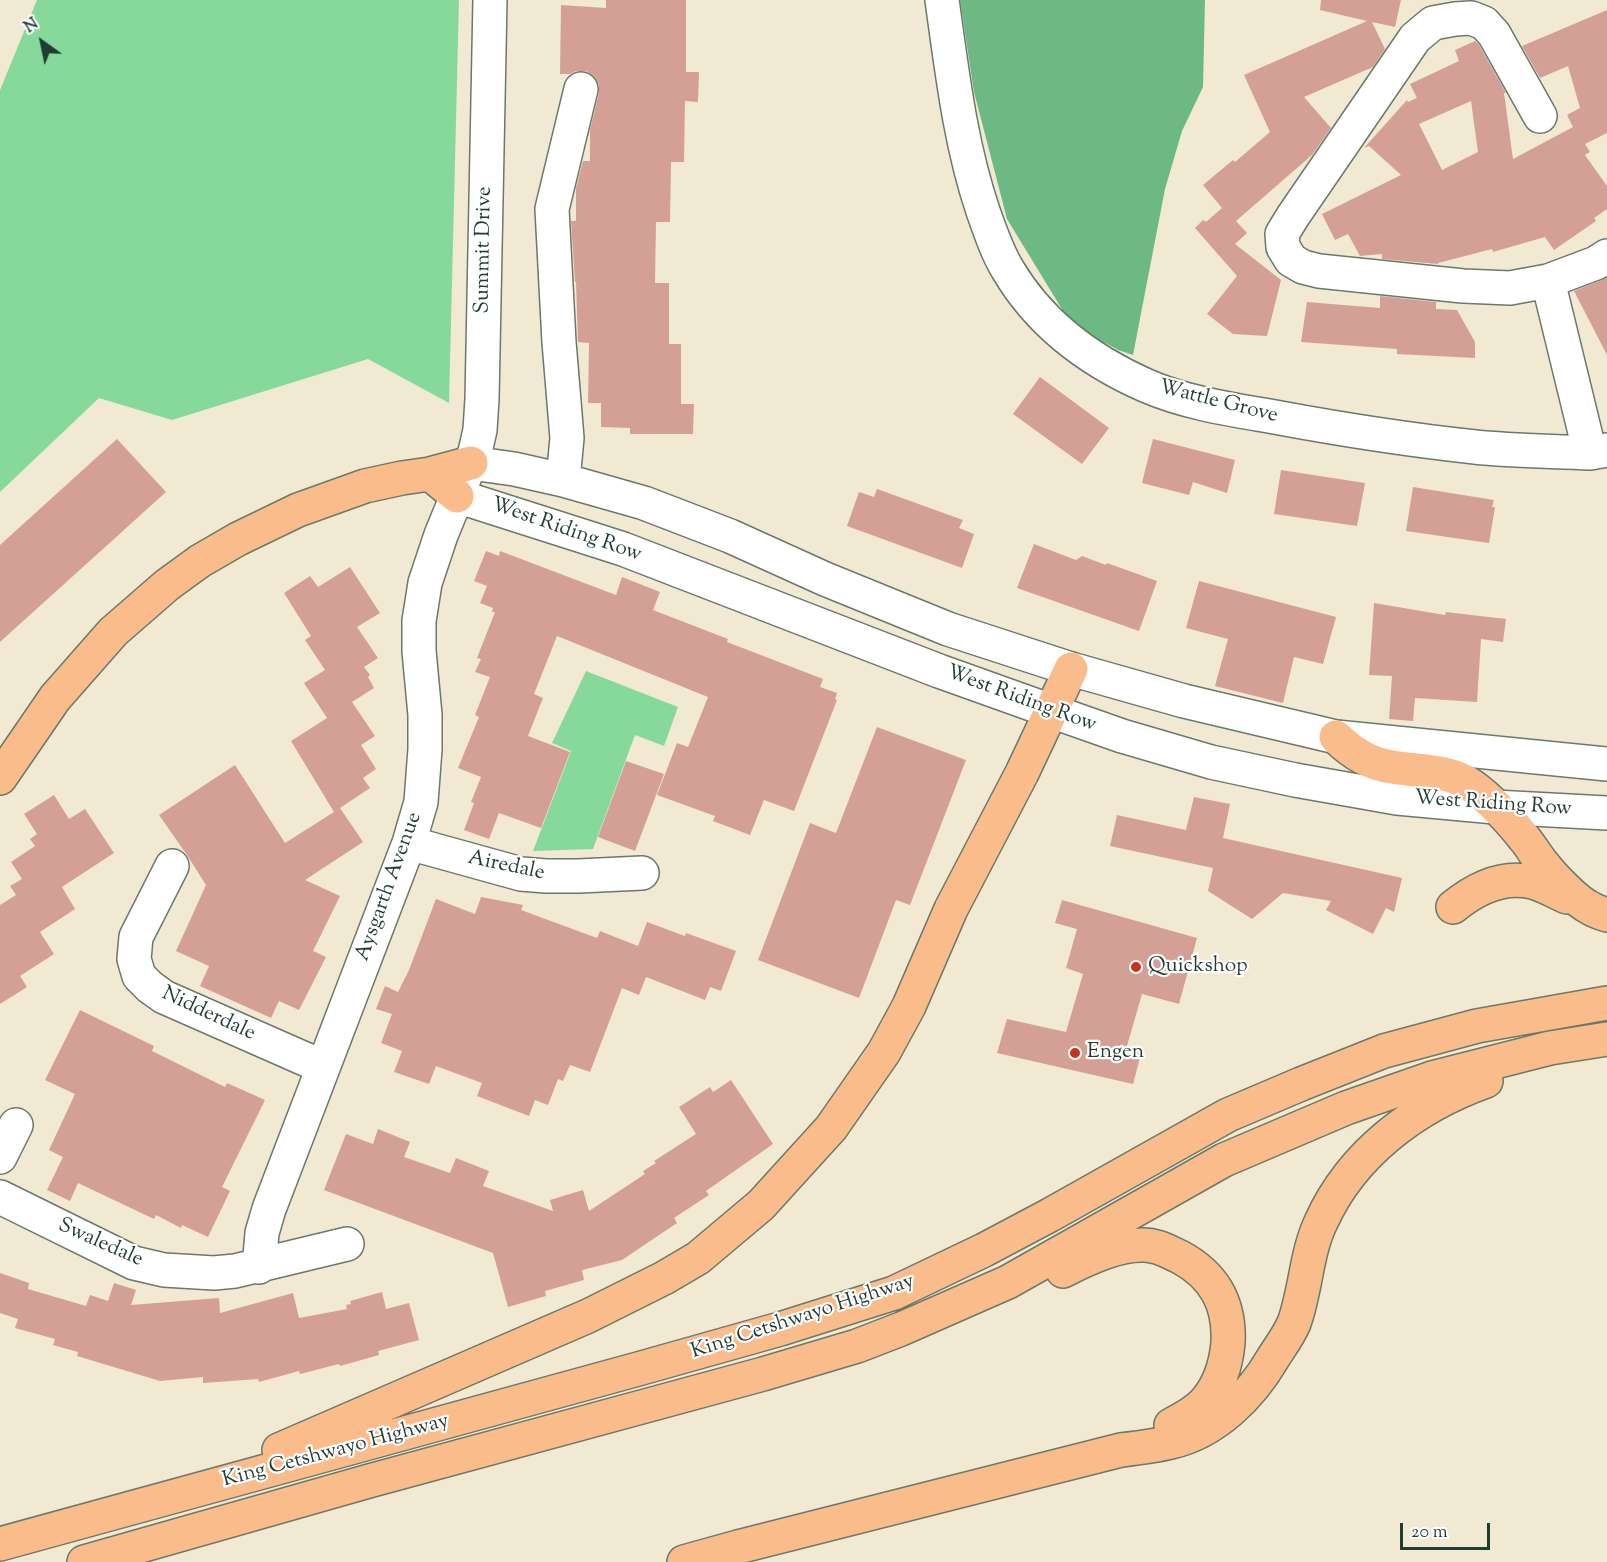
<!DOCTYPE html>
<style>
body{margin:0}
#map{position:relative;width:1607px;height:1562px;overflow:hidden;background:#f2e9d2;font-family:"Sorts Mill Goudy",serif}
canvas{display:block}
.north{position:absolute;left:12px;top:12px;width:60px;height:60px;-webkit-text-stroke:4px #fff;paint-order:stroke;rotate:327deg;font-size:16px;font-weight:700;line-height:24px;text-align:center;color:#1f3d34}
.north::after{content:'';display:block;margin:auto;width:21px;height:27px;background:#1f3d34;clip-path:polygon(50% 0,100% 100%,50% 72%,0 100%)}
.scale{position:absolute;left:1400px;top:1523px;width:90px;height:27px;box-sizing:border-box;border:3px solid #1f3d34;border-top:0;padding-left:8px;font-size:18px;line-height:21px;white-space:nowrap;color:#1f3d34;-webkit-text-stroke:4px #fff;paint-order:stroke}
</style>
<div id="map">
<canvas width="1607" height="1562"></canvas>
<div class="north">N</div>
<div class="scale">20 m</div>
</div>
<script>
const ctx = document.querySelector('canvas').getContext('2d');
ctx.lineJoin = 'round';
function fillPath(path, color) { ctx.fillStyle = color; ctx.fill(path, 'evenodd'); }
function strokePath(path, color, width, dash) { ctx.strokeStyle = color; ctx.lineWidth = width; ctx.lineCap = dash ? 'butt' : 'round'; ctx.setLineDash(dash || []); ctx.stroke(path); }
function drawText(font, color, halo, rows, align = 'center') {
  ctx.font = font + ' "Sorts Mill Goudy",serif'; ctx.lineWidth = 4.5; ctx.setLineDash([]); ctx.textBaseline = 'middle'; ctx.strokeStyle = halo; ctx.fillStyle = color; for (const [text, x, y, turn = 0] of rows) {
    ctx.save(); ctx.translate(x, y); ctx.rotate((+turn || 0) * Math.PI / 180); ctx.textAlign = isNaN(turn) ? turn : align; if (halo) ctx.strokeText(text, 0, 0); ctx.fillText(text, 0, 0); ctx.restore();
  }
}
const green = new Path2D(`
 M37,0H459L449,403L368,359L172,420L99,398L0,492V90Z
 M586,671L678,707L664,746L635,735L593,849L533,851L571,751L552,743Z`);
const forest = new Path2D(`
 M960,0H1205L1203,87L1182,131L1165,189L1133,355L1118,350L1071,324L1007,219L974,92Z`);
const building = new Path2D(`
 M606,0H686V72H699L698,102L685,101L684,162H671L670,222H656L655,283H669V344H681V404H694L693,434H630V428L601,427V403H588L589,343L578,342L576,282H575L571,221H576V188L583,161H590V130L599,93V84L594,76L586,71H576L570,74H560L561,5L606,8Z
 M1321,0H1401L1395,27L1372,22L1385,49L1373,67L1304,97L1331,128L1312,155L1236,221L1247,233L1235,244L1281,280L1267,336L1233,334L1207,314L1237,276L1195,228L1203,220L1206,222L1222,208L1203,185L1233,160L1235,162L1270,132L1244,75L1367,21L1320,10Z
 M1607,10V133L1585,144L1590,152L1585,155L1607,186V209L1594,218L1596,221L1554,250L1545,237L1493,252L1492,249L1438,263V264L1382,259V254L1360,256L1348,234L1335,240L1322,214L1401,175L1369,146L1364,148L1407,100L1408,102L1417,98L1410,84L1459,61L1455,50L1475,41L1479,45L1506,93H1504L1513,159L1573,127L1567,115L1580,108L1568,66L1540,78L1522,46ZM1471,101L1478,152L1442,170L1419,124Z
 M1607,278V355L1574,291Z
 M1380,296L1436,302V309L1457,310L1475,342V358L1397,354V349L1301,342L1307,302L1380,308Z
 M1040,377L1109,428L1082,464L1013,414Z
 M117,439L166,492L0,642V545Z
 M1153,439L1235,460L1227,493L1193,482L1189,495L1142,483Z
 M1281,470L1365,483L1357,526L1274,514Z
 M1413,487L1494,500L1492,507H1495L1489,543L1406,531Z
 M877,489L963,520L959,528L974,534L962,568L847,526L859,492L874,497Z
 M1034,544L1076,560L1082,556L1106,565L1107,563L1157,581L1139,631L1017,588Z
 M486,551L499,556L500,551L616,595L622,577L660,592L653,610L728,639L727,642L823,679L820,687L837,693L835,699L837,700L794,811L764,800L750,835L713,821L715,816L657,795L677,743L688,747L708,697L557,636L534,694L543,698L528,736L570,752L541,828L499,813L489,839L464,830L474,803L471,802L481,777L458,768L479,717L475,715L490,677L475,672L481,659L477,658L495,612H492L493,608L480,603L487,586L474,581Z
 M350,567L380,613L357,627L378,658L364,667L370,675L368,677L374,688L352,702L375,736L361,745L376,769L363,778L370,788L340,808L363,842L305,880L340,896L313,951L326,957L299,1010L279,1001L271,1018L200,986L209,966L176,951L206,885L187,855L159,815L235,765L285,843L334,812L291,741L327,718L304,683L325,670L305,640L311,636L284,593L310,576L318,587Z
 M1199,581L1336,617L1323,664L1294,657L1283,703L1215,686L1228,639L1186,628Z
 M1374,603L1445,615L1446,612L1506,619L1503,642L1481,639L1477,702L1415,698L1413,721L1389,719L1392,676L1369,675Z
 M877,727L966,760L910,905L896,900L859,998L758,960L810,823L836,833Z
 M626,761L664,774L635,851L598,837Z
 M54,795L69,819L85,809L114,853L62,887L75,909L40,932L54,954L20,976L27,987L0,1004V905L16,895L10,886L22,879L11,862L35,846L30,839L37,834L24,814Z
 M1194,797L1230,804L1223,838L1402,878L1394,912L1386,908L1373,934L1326,910L1331,901L1283,893L1252,919L1208,891L1213,868L1110,846L1117,815L1186,830Z
 M481,897L523,905L521,910L597,938L600,931L638,946L647,922L685,936L686,933L736,951L721,991L710,987L705,1000L646,977L639,995L622,988L590,1072L570,1065L563,1081L558,1079L548,1105L535,1100L529,1116L477,1096L482,1083L436,1066L429,1084L394,1072L402,1051L381,1043L392,1014L376,1009L385,986L398,992L409,970L436,899L475,914Z
 M1062,900L1197,938L1179,1004L1142,994L1127,1046L1142,1050L1133,1084L997,1053L1007,1019L1066,1032L1083,974L1066,968L1077,929L1055,923Z
 M80,1010L154,1046L152,1051L225,1087L227,1083L265,1100L222,1187L230,1191L208,1237L182,1225L181,1228L156,1215L154,1219L78,1183L70,1201L47,1190L63,1157L49,1150L75,1094L45,1080Z
 M731,1080L773,1144L706,1191L709,1195L674,1218L677,1223L622,1260L582,1270L584,1280L545,1291L546,1296L508,1307L493,1253L324,1190L346,1134L373,1144L378,1129L410,1142L404,1157L450,1173L456,1158L489,1171L483,1186L553,1211L550,1200L583,1190L589,1211L645,1174L643,1171L656,1163L654,1161L696,1134L679,1107L710,1087L713,1092Z
 M0,1273L29,1283L28,1289L86,1306L90,1295L108,1301L114,1283L136,1290L131,1305L219,1298L220,1313L293,1293L299,1318L347,1309L346,1305L351,1304L350,1301L382,1292L386,1309L409,1303L419,1340L378,1351L379,1355L340,1366L339,1364L300,1374L299,1371L259,1382L258,1379L203,1383V1377L160,1381L77,1356L78,1352L53,1345L55,1339L15,1328L18,1319L0,1313Z`);
const minor = new Path2D(`
 M942,0C952,71 960,143 983,211C990,231 997,252 1008,270C1040,324 1090,361 1147,386C1189,404 1235,410 1280,418C1345,430 1410,440 1475,447C1513,451 1552,451 1590,453L1607,450
 M1540,116L1494,34L1484,23L1471,18L1455,19L1433,23L1415,38L1293,216L1282,234L1283,247L1291,260L1303,267L1319,271L1463,286L1510,288L1548,281L1596,263L1607,256
 M1548,281L1590,453
 M471,463L514,469L563,480L644,503L730,536L825,579L948,629L1071,669L1184,701L1336,737L1607,764
 M563,480L567,438L559,342L552,209L581,89
 M457,496L623,549L939,671L1051,711L1122,736L1211,762L1295,780L1397,798L1495,807L1607,813
 M409,843L521,874L546,876H579L642,873
 M172,866L136,937L134,959L139,976L150,987L164,997L323,1067
 M0,1157L16,1125
 M0,1197L134,1263L164,1270L214,1273L235,1271L347,1244
 M259,1267L262,1233L269,1209L409,843L421,802L425,749V715L419,651V621L425,583L441,535L475,452L480,430L482,399L490,0`);
const major = new Path2D(`
 M430,474L457,496
 M1336,737C1351,752 1370,764 1392,767C1419,772 1448,769 1472,786C1489,798 1511,821 1524,838C1531,846 1536,856 1543,864C1553,877 1576,901 1590,908C1595,911 1601,913 1607,915
 M0,778L55,698L113,632L167,585L200,561L238,539L298,510L365,486L402,478L430,474L471,463
 M1453,907C1475,889 1502,875 1532,882C1544,885 1555,892 1567,897
 M1063,1271C1084,1260 1117,1245 1141,1245C1155,1244 1167,1251 1180,1257C1215,1276 1230,1304 1228,1343C1226,1365 1220,1385 1205,1402C1196,1412 1183,1419 1171,1425
 M279,1450L588,1316L664,1278L698,1258L761,1205L831,1128L884,1052L909,1006L951,909L1022,773L1071,669
 M0,1544L638,1369L780,1329L894,1293L984,1250L1050,1215L1228,1115L1301,1084L1384,1051L1477,1026L1607,1003
 M84,1562L369,1481L763,1374L857,1346L901,1329L1008,1282L1224,1160L1346,1108L1432,1078L1550,1048L1607,1039
 M684,1562L738,1547L1121,1450C1138,1448 1155,1446 1171,1442C1215,1432 1251,1396 1273,1358C1280,1347 1289,1335 1294,1323C1306,1290 1306,1253 1321,1222C1352,1153 1416,1106 1486,1081`);
const markers = [
 [1136,967,6,"#c8321e"],
 [1075,1053,6,"#c8321e"]
];
const streetNames = [
 ["Summit Drive",485,250,-89],
 ["Wattle Grove",1218,403,14],
 ["West Riding Row",566,531,19],
 ["West Riding Row",1021,700,20],
 ["West Riding Row",1493,805,4],
 ["Airedale",506,867,12],
 ["Aysgarth Avenue",390,887,-70],
 ["Nidderdale",208,1015,25],
 ["Swaledale",100,1244,24],
 ["King Cetshwayo Highway",803,1318,-18],
 ["King Cetshwayo Highway",336,1452,-15]
];
const poiNames = [
 ["Quickshop",1148,967],
 ["Engen",1087,1053]
];
fillPath(green, '#86d99b');
fillPath(forest, '#6cb983');
fillPath(building, '#d4a095');
strokePath(minor, '#69796b', 36);
strokePath(major, '#69796b', 36);
strokePath(minor, '#fff', 33);
strokePath(major, '#fabc8b', 33);
for (const [x, y, r, color] of markers) { const dot = new Path2D(); dot.arc(x, y, r, 0, 2 * Math.PI); ctx.fillStyle = color; ctx.fill(dot); strokePath(dot, '#fff', 2); }
drawText('21px', '#1f3d34', '#fff', streetNames);
drawText('21px', '#1f3d34', '#fff', poiNames, 'left');
</script>
